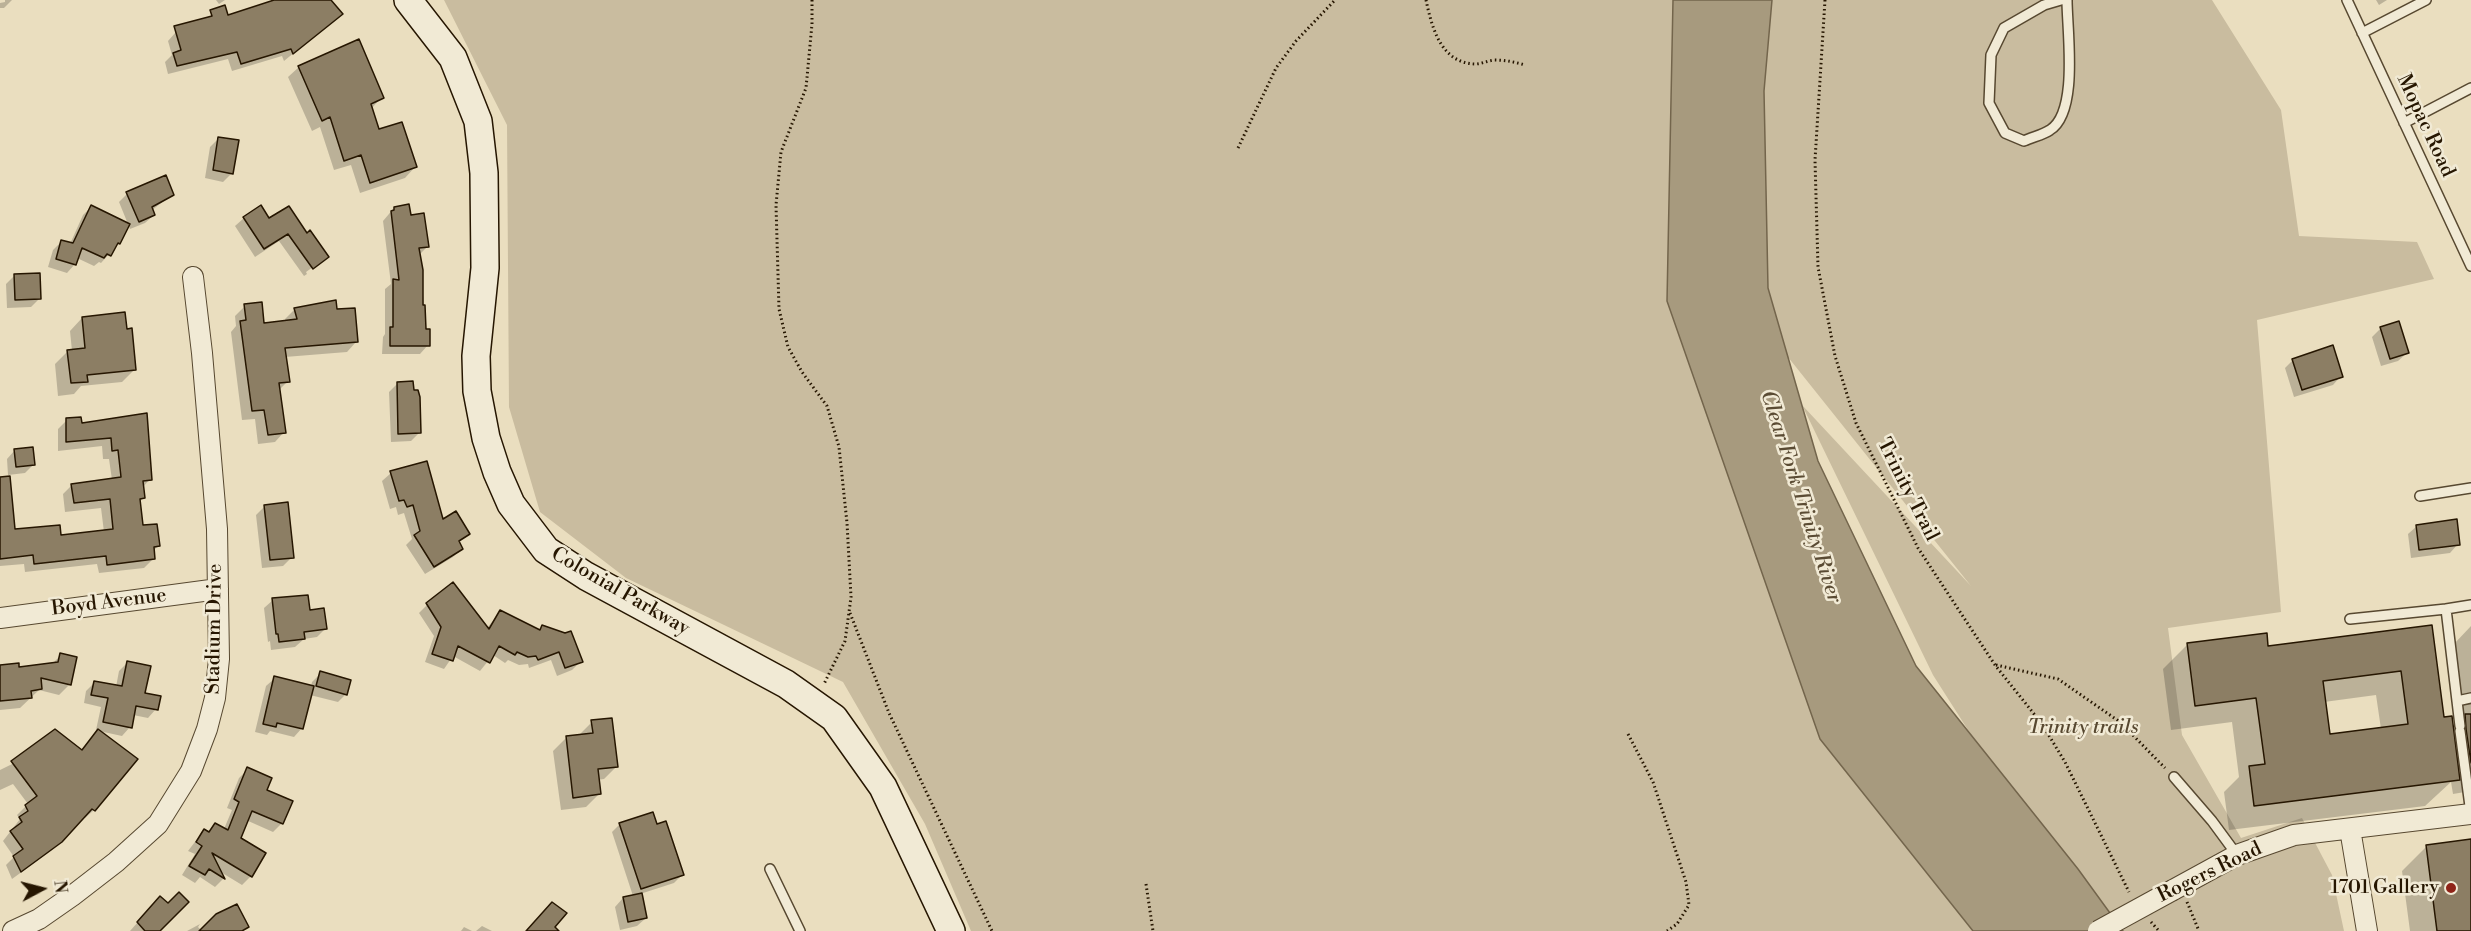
<!DOCTYPE html>
<style>
body{margin:0}
#map{position:relative;width:2471px;height:931px;overflow:hidden;background:#eadebf;font-family:"Libre Bodoni",serif}
canvas{display:block}
.north{position:absolute;left:12px;top:859px;width:60px;height:60px;-webkit-text-stroke:4px #f1ead5;paint-order:stroke;rotate:83deg;font-size:16px;font-weight:700;line-height:24px;text-align:center;color:#261601}
.north::after{content:'';display:block;margin:auto;width:21px;height:27px;background:#261601;clip-path:polygon(50% 0,100% 100%,50% 72%,0 100%)}
</style>
<div id="map">
<canvas width="2471" height="931"></canvas>
<div class="north">N</div>
</div>
<script>
const ctx = document.querySelector('canvas').getContext('2d');
ctx.lineJoin = 'round';
function fillPath(path, color) { ctx.fillStyle = color; ctx.fill(path, 'evenodd'); }
function strokePath(path, color, width, dash) { ctx.strokeStyle = color; ctx.lineWidth = width; ctx.lineCap = dash ? 'butt' : 'round'; ctx.setLineDash(dash || []); ctx.stroke(path); }
function drawText(font, color, halo, rows, align = 'center') {
  ctx.font = font + ' "Libre Bodoni",serif'; ctx.lineWidth = 5; ctx.setLineDash([]); ctx.textBaseline = 'middle'; ctx.strokeStyle = halo; ctx.fillStyle = color; for (const [text, x, y, turn = 0] of rows) {
    ctx.save(); ctx.translate(x, y); ctx.rotate((+turn || 0) * Math.PI / 180); ctx.textAlign = isNaN(turn) ? turn : align; if (halo) ctx.strokeText(text, 0, 0); ctx.fillText(text, 0, 0); ctx.restore();
  }
}
const green = new Path2D(`
 M444,0H1673L1820,739L1973,931H971L925,824L843,682L626,578L540,512L509,407L507,125Z
 M1769,0H2212L2281,110L2299,236L2417,242L2434,279L2257,320L2281,612L2168,628L2182,735L2241,838L2302,818L2332,875L2344,931H2096L1933,675L1802,405L1971,586L1740,297Z`);
const water = new Path2D(`
 M1673,0H1772L1764,91L1768,288L1818,461L1916,666L2078,869L2123,931H1973L1820,739L1667,301Z`);
const shadow = new Path2D(`
 M5,0H12L4,8H0V3L5,2Z
 M216,0H225L219,4Z
 M276,0H329L341,14L284,61L282,56L232,71L228,59L168,74L165,62L172,55L168,41L176,32Z
 M2376,0H2387L2379,5Z
 M299,67L382,97L371,109L378,131L415,167L405,178L360,193L351,165L334,170L320,127L312,131L288,77Z
 M219,138L232,173L223,182L205,178L210,147Z
 M127,194L172,195L152,210L154,215L145,223L130,229L119,202Z
 M91,207L119,243L101,263L99,262L94,266L77,258L75,264L67,273L48,267L53,250L62,241L70,244L83,215Z
 M394,208L410,216L428,246L419,255L428,345L420,354H382L383,337L385,334V289L391,284L383,221Z
 M244,218L269,220L306,235L327,257L306,272L307,274L304,276L279,241L255,257L235,226Z
 M15,275L40,298L31,307L7,308L6,284Z
 M245,306L263,325L286,322L285,319L295,309L336,311L356,342L347,352L285,357L288,381L278,391L284,432L275,442L258,444L255,419L242,420L231,332L236,326L235,316Z
 M82,318L126,331L135,369L122,382L81,386L74,394L58,396L55,364L68,351H72L70,331Z
 M2381,328L2407,353L2398,361L2381,366L2372,337Z
 M2293,360L2341,376L2333,385L2294,397L2285,368Z
 M398,383L420,432L411,441L391,442L389,392Z
 M146,415L150,479L143,487L144,497L139,502L142,527L158,546L153,551V559L144,568L99,573L97,564L25,572L24,564L0,566V503L14,531L59,537L104,532L101,508L65,512L63,494L72,485L112,480L109,459H103L102,446L58,451V429L67,420L81,424Z
 M15,450L33,465L25,473L8,475L7,459Z
 M391,473L442,521L468,534L458,543L462,549L453,557L425,574L406,545L412,539L404,513L398,515L396,507L390,509L382,481Z
 M265,506L292,557L283,566L262,568L256,515Z
 M2417,526L2458,544L2450,553L2411,558L2408,534Z
 M273,600L325,629L317,637L304,639L295,647L271,650L270,641L268,642L264,608Z
 M427,605L487,628L500,612L538,631L542,626L581,661L572,670L557,676L551,660L529,668L528,664L519,665L508,660L505,663L493,655L480,671L453,656L444,669L425,662L434,636L419,613Z
 M2471,626V791L2453,794L2451,782L2425,806L2229,830L2224,792L2239,777L2232,722L2171,730L2163,669L2188,644L2267,647L2431,627L2442,719L2452,729L2464,718L2454,644ZM2376,695L2381,729L2329,736L2324,702Z
 M61,655L70,684L59,695L39,690L20,708L0,710V669L51,665Z
 M128,662L143,694L156,709L148,718L133,715L130,727L122,736L99,731L94,810L85,818L83,816L52,850L12,879L6,865L14,857L3,841L20,819L17,815L28,804L13,784L0,790V770L65,738L80,751L98,731L96,730L101,707L84,703L86,691L95,682L116,687L119,671Z
 M321,673L346,694L338,702L310,695L302,728L294,737L270,731L267,735L255,732L266,686L275,678L311,687L312,682Z
 M592,722L617,766L604,779L597,780L599,794L586,807L561,810L553,751L566,738L579,735Z
 M248,769L265,791L282,823L273,832L246,820L239,839L264,854L251,876L242,885L219,871L223,879L215,887L200,877L195,883L182,875L195,854L188,851L204,830L207,833L215,824L224,829L232,810L227,808L239,778Z
 M620,824L656,825L682,875L674,883L640,894L646,918L637,926L620,930L615,907L623,898L633,896L612,832Z
 M2471,841V931H2410L2402,871L2427,846Z
 M152,906H168L157,931H130Z
 M200,924L198,927L202,931L247,927L243,931H187Z
 M482,926L492,931H476Z
 M464,927L472,931H461Z`);
const building = new Path2D(`
 M274,0H331L343,14L293,54L291,49L241,64L237,52L177,66L173,53L181,50L174,26L212,16L210,10L225,5L228,15Z
 M359,39L384,98L371,104L379,129L402,122L417,167L370,183L361,155L344,161L330,117L322,121L298,66Z
 M218,137L239,140L233,174L213,170Z
 M166,175L174,195L152,207L155,215L139,222L126,192Z
 M409,204L411,215L424,213L429,247L419,248L423,270V305H425L426,329H430V346H390V327H393V279L399,280L391,211L394,210V207Z
 M91,205L130,224L120,244L118,243L111,256L107,254L104,258L82,248L76,265L56,259L61,240L73,243Z
 M261,205L269,218L289,206L307,233L310,230L329,257L313,269L288,234L264,249L243,217Z
 M40,273L41,299L15,300L14,274Z
 M336,300L337,309L355,308L358,342L285,348L290,382L279,383L286,433L268,435L264,410L252,411L240,321L246,320L244,304L262,302L264,323L297,319L294,308Z
 M125,312L127,329L132,328L136,370L87,375L88,382L71,383L67,350L85,348L82,317Z
 M2399,321L2409,353L2390,359L2380,327Z
 M2333,345L2343,377L2302,390L2292,359Z
 M413,381L414,390H418L420,397L421,433L398,434L397,382Z
 M147,413L152,480L143,481L145,498L140,499L143,525L157,524L160,546L154,547L155,559L107,565L106,556L34,564L33,555L0,559V477L10,476L15,529L60,525L61,535L113,529L110,499L74,503L71,484L121,477L118,450L112,451L111,438L66,442V418L81,417L82,423Z
 M33,447L35,465L16,467L14,449Z
 M427,461L443,519L456,511L470,534L459,541L463,549L434,567L414,535L420,531L413,505L407,507L404,500L399,501L390,471Z
 M288,502L294,558L270,560L264,505Z
 M2457,519L2460,545L2419,550L2416,525Z
 M453,582L489,629L500,610L540,630L542,625L565,633L571,631L583,662L565,668L559,652L538,660L536,656L528,657L517,652L515,655L499,646L490,663L458,646L453,661L432,654L441,627L426,603Z
 M308,595L310,610L324,608L327,629L304,632L305,639L279,642L278,634H276L272,598Z
 M2432,625L2444,717L2452,716L2460,780L2254,806L2249,766L2265,764L2256,698L2195,706L2187,643L2267,633L2268,646ZM2401,671L2408,724L2330,734L2323,681Z
 M60,653L77,657L71,685L41,678L42,689L31,691L32,698L0,701V665L19,663V667L58,662Z
 M127,661L151,666L145,693L161,696L158,710L136,706L132,728L103,722L108,698L91,695L94,681L122,686Z
 M320,671L351,680L347,695L316,686Z
 M274,676L314,686L303,729L277,723L276,727L263,724Z
 M2465,714H2471V763L2466,729Z
 M612,718L618,767L598,769L601,794L573,798L566,736L593,733L591,720Z
 M55,729L82,750L98,729L138,759L95,811L92,809L62,842L21,872L13,856L23,849L10,831L22,822L19,817L28,811L25,805L37,796L11,761Z
 M247,767L272,778L267,790L293,801L283,824L252,811L241,838L266,853L252,877L212,853L225,879L209,869L205,875L189,866L202,846L196,842L204,829L209,832L215,823L228,830L239,802L234,799Z
 M653,812L657,824L666,821L684,875L641,889L619,823Z
 M2471,839V931H2437L2426,845Z
 M179,892L189,902L160,931H145L137,922L160,896L168,903Z
 M642,893L647,918L628,922L623,897Z
 M552,902L567,913L555,927L559,931H526Z
 M237,904L249,927L242,931H199L216,914Z`);
const path = new Path2D(`
 M812,0V24L806,88L781,152L776,205L779,309L788,347L802,372L827,406L839,447L847,523L851,597L849,612L845,641L824,684
 M1426,0C1432,28 1441,63 1475,64C1481,64 1487,61 1494,60C1505,60 1515,62 1525,65
 M1825,0L1815,160L1818,267L1835,356L1856,423L1918,548L1995,665L2042,724L2065,762L2129,892
 M1238,148L1276,68L1296,41L1335,0
 M850,613L889,713L992,931
 M1996,665L2058,679L2120,722L2165,768
 M1628,734L1653,782L1686,882L1689,905L1677,924L1667,931
 M1146,884L1153,931
 M2187,902L2199,931
 M2151,922L2159,931`);
const lane = new Path2D(`
 M2061,0L2044,5L2004,28L1991,55L1989,103L2005,133L2024,141C2032,137 2043,135 2050,130C2079,112 2067,31 2067,0
 M2347,0L2471,266
 M2362,33L2426,0
 M2404,123L2471,88
 M2420,496L2471,488
 M2350,619L2446,609
 M2457,701L2471,698
 M2460,726L2446,609L2471,605
 M2460,731L2471,814
 M2174,777L2212,821L2237,855
 M770,869L800,931`);
const street = new Path2D(`
 M0,618L218,589
 M2350,829L2367,931
 M2173,890L2237,855L2294,835L2471,814
 M13,931L39,919L72,896L116,862L158,824L191,771L207,729L215,698L219,659L217,529L202,353L193,277`);
const secondary = new Path2D(`
 M408,0L453,58L478,121L484,173L485,268L476,356L477,391L486,438L497,472L511,504L546,550L586,576L786,684L834,718L883,787L951,931`);
const streetBridge = new Path2D(`
 M2098,931L2173,890`);
const markers = [
 [2451,888,6,"#8f2418"]
];
const streetNames = [
 ["Mopac Road",2425,126,65],
 ["Trinity Trail",1907,490,63],
 ["Colonial Parkway",620,592,30],
 ["Boyd Avenue",109,603,-7],
 ["Stadium Drive",215,629,-89],
 ["Rogers Road",2210,873,-26]
];
const parkNames = [
 ["Trinity trails",2083,728]
];
const poiNames = [
 ["1701 Gallery",2439,888]
];
const waterNames = [
 ["Clear Fork Trinity River",1800,497,72]
];
fillPath(green, '#c9bc9f');
fillPath(water, '#a79a7e');
strokePath(water, '#73654c', 1.5);
fillPath(shadow, '#0003');
fillPath(building, '#8c7e64');
strokePath(building, '#261601', 1.5);
strokePath(lane, '#574830', 12);
strokePath(street, '#574830', 22);
strokePath(secondary, '#261601', 30);
strokePath(path, '#261601', 3, [1.5, 3]);
strokePath(lane, '#f1ead5', 9);
strokePath(street, '#f1ead5', 20);
strokePath(secondary, '#f1ead5', 27);
strokePath(streetBridge, '#574830', 22, []);
strokePath(streetBridge, '#f1ead5', 20);
for (const [x, y, r, color] of markers) { const dot = new Path2D(); dot.arc(x, y, r, 0, 2 * Math.PI); ctx.fillStyle = color; ctx.fill(dot); strokePath(dot, '#f1ead5', 2); }
drawText('20px', '#261601', '#f1ead5', streetNames);
drawText('italic 20px', '#574830', '#f1ead5', parkNames);
drawText('20px', '#261601', '#f1ead5', poiNames, 'right');
drawText('italic 21px', '#5a4b33', '#f1ead5', waterNames);
</script>
